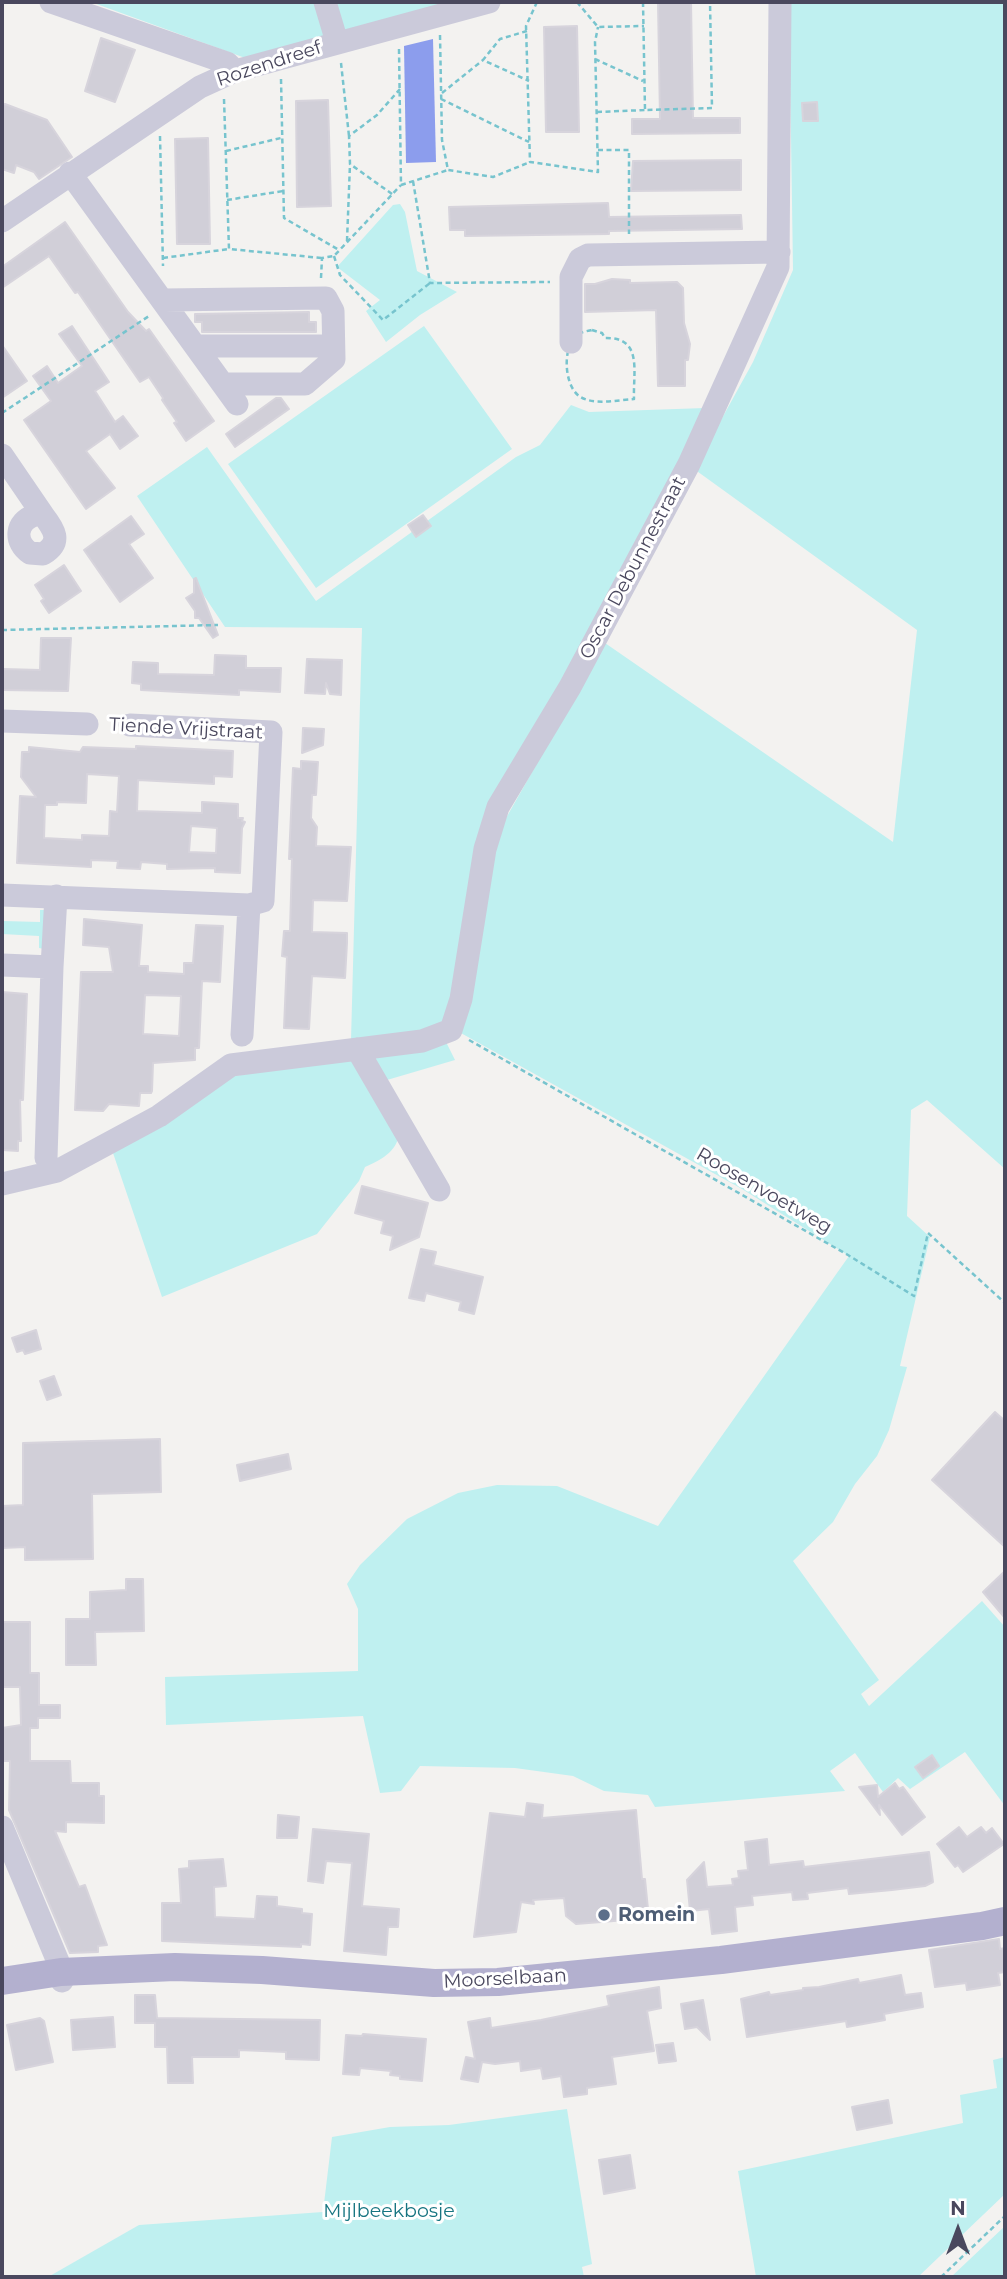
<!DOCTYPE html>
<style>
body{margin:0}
#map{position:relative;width:1007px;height:2279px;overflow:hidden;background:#f3f2f0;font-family:Montserrat,sans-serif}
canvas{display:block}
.frame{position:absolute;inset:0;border:4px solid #4a485e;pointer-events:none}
.north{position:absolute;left:923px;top:2195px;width:70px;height:70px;-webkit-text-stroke:5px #fff;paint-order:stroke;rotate:0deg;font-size:19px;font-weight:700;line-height:28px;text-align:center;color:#4a485e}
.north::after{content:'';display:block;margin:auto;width:24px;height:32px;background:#4a485e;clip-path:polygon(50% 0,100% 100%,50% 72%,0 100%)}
</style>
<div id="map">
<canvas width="1007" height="2279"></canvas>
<div class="frame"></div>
<div class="north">N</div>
</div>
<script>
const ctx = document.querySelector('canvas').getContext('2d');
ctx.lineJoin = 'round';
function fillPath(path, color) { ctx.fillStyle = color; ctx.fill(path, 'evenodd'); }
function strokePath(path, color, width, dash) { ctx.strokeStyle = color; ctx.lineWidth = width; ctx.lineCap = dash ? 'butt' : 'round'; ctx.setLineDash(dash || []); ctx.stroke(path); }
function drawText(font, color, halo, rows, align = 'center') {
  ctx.font = font + ' Montserrat,sans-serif'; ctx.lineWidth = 6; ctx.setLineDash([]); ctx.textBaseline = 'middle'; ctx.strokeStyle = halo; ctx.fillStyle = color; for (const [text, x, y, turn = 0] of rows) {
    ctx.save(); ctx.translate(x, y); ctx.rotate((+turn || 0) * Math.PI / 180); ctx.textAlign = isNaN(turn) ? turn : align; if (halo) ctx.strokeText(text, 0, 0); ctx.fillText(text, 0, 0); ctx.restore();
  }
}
const green = new Path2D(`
 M91,2H455L248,59Z
 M789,2H1005V1169L927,1100L911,1110L907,1216L930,1237L900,1366L907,1367L889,1430L877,1456L855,1484L833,1522L793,1561L879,1680L861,1694L869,1706L982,1601L1005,1627V1806L965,1752L910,1789L898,1778L883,1792L855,1753L830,1771L845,1791L655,1807L648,1795L604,1791L573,1776L515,1768L420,1766L401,1791L380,1793L363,1716L166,1725L165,1677L358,1671V1609L347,1584L360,1565L407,1519L458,1493L497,1485L557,1486L658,1526L849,1256L742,1189L459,1032L497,834L605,643L893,842L917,630L694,469L753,362L793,270Z
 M400,204L405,212L417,271L457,292L420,315L386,342L366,311L380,300L337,267L393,205Z
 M424,326L512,449L316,588L228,464Z
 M571,405L589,412L705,408L707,414L491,808L452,1015L432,1032L351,1040L362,628L225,627L137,496L207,447L316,601L516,457L540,445Z
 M2,908L3,921L40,922V910H46L44,949L39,948V936L2,934V939Z
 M445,1040L455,1060L387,1080C398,1122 416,1146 365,1167L359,1181L317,1234L162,1297L113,1153L229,1077Z
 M1005,2057V2194L918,2277H756L738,2171L963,2123L960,2095L997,2088L993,2060Z
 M567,2109L592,2264L582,2267L584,2277H48L139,2225L323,2212L332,2137L390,2127L449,2125Z
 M1005,2226V2277H951Z`);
const water = new Path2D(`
 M433,39L436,162L406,163L404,46Z`);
const building = new Path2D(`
 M658,2H691L693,118H740V133L632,134V119H660Z
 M577,26L579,132H546L544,27Z
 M101,38L135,50L115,102L85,91Z
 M328,100L331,206L297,207L296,101Z
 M817,102L818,121H803L802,103Z
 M5,104L47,120L72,157L39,179L34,172L16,165L14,173L2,169V105Z
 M208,138L210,244H177L175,139Z
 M741,160V190L631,191L633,161Z
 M608,203L609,217L741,215L742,229L609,231V234L465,236V230H450L449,207Z
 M65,222L128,312L146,331L149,329L214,421L186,441L174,423L177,422L162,400L163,398L149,377L140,382L78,292L75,293L49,256L2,288V267Z
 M612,279L630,280V283L677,282L683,288L684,323L690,344L688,360H685V386H658L656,310L585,312V284H595Z
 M309,312V322H316V332H202V322H195V314Z
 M72,326L109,382L95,391L115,422L123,416L138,436L120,449L110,434L86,451L115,488L86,509L24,420L51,401L33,376L47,366L58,383L82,366L59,334Z
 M2,345L27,381L2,398Z
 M276,398H281L289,409L235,447L226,434Z
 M423,515L431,526L416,537L408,525Z
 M131,516L144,534L129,544L153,578L120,602L84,550Z
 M64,565L81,591L49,613L41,601L44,599L35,585Z
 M196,578L218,635L213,638L199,618H195V611L186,598L194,593V579Z
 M41,638H71L68,691L2,690L3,669L40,670Z
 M215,655L246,656V668H281L280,692L239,690V695L141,690V684L132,683L133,662L158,663V674L214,675Z
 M307,659L342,660L341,695L330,694L326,683L325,694L305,693Z
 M303,728L324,729L323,745L302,753Z
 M136,746L233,751L232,777L214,776V784L138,780L137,811L202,813V802L238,804V818H243L242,821L245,822L242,828L240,873L215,872V868L167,869V864L141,862L140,869L117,868L118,861L91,860V867L17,863L20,796L36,797L21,777L22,752H29V747L80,752L83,747L136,749ZM87,774L119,776L117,812L110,811L109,836L82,835V840L44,838L45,805H57V802L86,803ZM191,826L217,828L216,853L189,852Z
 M301,761L318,762L316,795H312L311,818L317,827L316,846L351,847L347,901L313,900L312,932L347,933V943L345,978L312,976L309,1029L284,1028L287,957L282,956L284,931H290L292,859H289L293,768L301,769Z
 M84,919L142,925L139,966H148V972L184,974V963H193L196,925L223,926L220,982L202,981L199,1048H195V1060L153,1063L152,1091L151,1093H140L139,1106L109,1104L103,1111L75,1110L81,972H113L109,947L83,945ZM145,995L181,996L179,1036L143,1034Z
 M2,992L27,994L23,1100H20L21,1141H18V1151L2,1150Z
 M362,1186L428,1203L419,1237L390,1250L393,1236L381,1233L384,1221L355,1213Z
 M421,1249L436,1252L433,1265L483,1277L474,1314L459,1310L461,1302L426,1293L424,1301L409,1298Z
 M36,1330L41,1349L25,1354L23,1350L17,1352L12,1338Z
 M54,1376L61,1395L47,1400L40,1381Z
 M995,1412L1005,1421V1547L932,1480Z
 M160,1439L161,1492L92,1494L93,1559L25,1560V1547L2,1548V1506L23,1505V1443Z
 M288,1454L291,1469L240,1481L237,1465Z
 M1005,1571V1618L983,1592Z
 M126,1579H143L144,1631L95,1632L96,1665H66V1619H90V1592L126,1590Z
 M2,1622H30V1673H39V1705H60V1718H38V1728H30V1761H70L71,1783H99V1796H104V1823L66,1822V1832L55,1831L79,1887L85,1885L107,1945L98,1946V1952L70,1953L9,1810L10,1761H2V1728L21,1725L20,1687H2Z
 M932,1755L939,1766L923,1778L915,1767Z
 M895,1783L899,1789L903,1787L925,1817L902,1835L879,1805L880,1815L859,1787L877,1785L878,1797Z
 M527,1803L543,1805L542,1818L636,1810L642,1879H645L648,1909L639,1919L576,1924L566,1916L564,1898L533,1900L534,1904L521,1902L516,1932L474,1937L490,1813L525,1817Z
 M278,1815L299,1817L297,1838H277Z
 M959,1827L967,1837L981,1827L986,1833L992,1828L1004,1844L963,1872L958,1865L955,1867L937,1844Z
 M313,1829L369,1834L362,1906L399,1909L398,1927H388L386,1955L344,1951L352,1863L326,1861L323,1883L308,1881Z
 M767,1839L769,1865L803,1861L804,1867L929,1852L933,1882L925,1886L892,1890L849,1894L848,1888L807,1893L808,1899L793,1900L792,1892L752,1896L753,1905L735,1907L737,1931L712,1934L709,1909L690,1911L687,1880L704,1862L707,1887L733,1885L732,1879L739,1878L738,1871L748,1870L745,1842Z
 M223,1859L226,1886L214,1887L215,1917L255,1919L257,1896L277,1897V1906L302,1909V1913L312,1914L310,1945L301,1944V1947L162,1941V1903H181L179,1869L189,1868V1861Z
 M999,1939L1000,1949L1005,1948V1972L998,1973L1000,1985L967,1990L966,1983L935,1987L929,1950Z
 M901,1975L905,1995L921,1993L923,2007L884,2014L885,2020L847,2027L846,2021L747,2037L741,1999L769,1992L770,1995L803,1990V1988L819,1987L858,1979L859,1983Z
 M659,1987L661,2008L647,2011L654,2051L612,2057L616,2084L587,2088V2094L564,2097L561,2076L543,2079L541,2068L521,2071L520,2061L495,2064L482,2062L478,2082L461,2079L466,2057L475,2059L468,2022L490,2018L491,2028L541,2020L609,2006L607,1996Z
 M135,1995H155L157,2018L320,2020L319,2060L286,2059V2052L239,2050V2057H192L193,2083H168L167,2047H155V2023H135Z
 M703,2000L710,2040L697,2027L685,2029L681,2004Z
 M113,2017L115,2047L73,2050L71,2020Z
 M40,2018L44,2021L53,2062L16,2070L7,2025Z
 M363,2034L426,2039L422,2081L400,2079V2076L390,2075L391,2071L360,2068L359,2075L343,2074L346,2035L362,2036Z
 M673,2043L676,2061L659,2063L656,2045Z
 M888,2100L892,2123L857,2130L852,2107Z
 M630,2155L635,2188L604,2194L599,2160Z`);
const path = new Path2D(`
 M537,2L526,26L530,162L598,172L595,42L598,27
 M577,2L598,27L644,26
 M643,2L645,110L712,108L710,2
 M527,31L500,39L483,60L529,81
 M440,35L442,140L448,170L493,177L530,162
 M399,49L401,185L448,170
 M595,59L643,81
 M341,63L349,136
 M281,79L284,218L339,250
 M442,93L483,60
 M224,99L229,249L322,258
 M441,99L529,142
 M597,112L645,110
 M160,136L163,266
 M598,150H629V234
 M226,151L281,138
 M413,181L430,283L550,282
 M392,194L350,164L349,136L377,115L400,89
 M227,200L283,191
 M347,241L350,164
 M334,256L340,275L383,320L430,283
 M163,258L229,249
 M321,278L322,258L334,256L401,185
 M592,330L602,333L605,338C643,337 633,371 634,399C618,400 593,406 579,396C564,385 562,347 577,335C581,332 587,331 592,330Z
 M2,413L149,316
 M2,630L218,625
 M469,1040L848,1255L914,1296L928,1233L1005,1303
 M941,2277L1005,2216`);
const minor = new Path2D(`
 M51,2L227,63L235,71
 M325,2L337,42
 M70,173L237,404
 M2,221L200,87L235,71L489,2
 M164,300L326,298L333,311L334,359L305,384H223
 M571,342V277L580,259L588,255L779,252
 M196,346H333
 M2,455L43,515
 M35,515H43C54,529 63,542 43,554L30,553C14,542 15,522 35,515Z
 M2,721L87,724
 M130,725L271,732L263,901L249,905L242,1035
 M2,895L249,905
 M2,965L52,967L46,1158
 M52,967L56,896
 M357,1049L439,1190
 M2,1184L57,1171L159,1116L231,1065L422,1041L451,1030L461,999L485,849L498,807L570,687L689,464L778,267L780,2
 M2,1827L59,1964L62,1981`);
const major = new Path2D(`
 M2,1981L61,1972L175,1967L262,1970L434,1983L498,1982L721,1960L982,1926L1005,1921`);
const markers = [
 [604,1915,7,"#5c6f8a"]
];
const streetNames = [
 ["Rozendreef",269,64,-18],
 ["Oscar Debunnestraat",633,568,-62],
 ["Tiende Vrijstraat",186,729,3],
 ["Roosenvoetweg",764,1191,30],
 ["Moorselbaan",505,1979,-3]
];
const serviceNames = [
 ["Romein",618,1915]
];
const parkNames = [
 ["Mijlbeekbosje",389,2211]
];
fillPath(green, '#bff0f0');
fillPath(water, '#8c9ded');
fillPath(building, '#d1cfd8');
strokePath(building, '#d7d4dc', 2);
strokePath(path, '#77c4ce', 2.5, [5, 3.5]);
strokePath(minor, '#cbcada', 23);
strokePath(major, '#b3b0cf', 28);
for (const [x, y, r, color] of markers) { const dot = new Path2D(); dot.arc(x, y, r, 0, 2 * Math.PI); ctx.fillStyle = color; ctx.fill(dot); strokePath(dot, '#fff', 2.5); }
drawText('19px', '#4a485e', '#fff', streetNames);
drawText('bold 19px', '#4e5e75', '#fff', serviceNames, 'left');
drawText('19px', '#177581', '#fff', parkNames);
</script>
